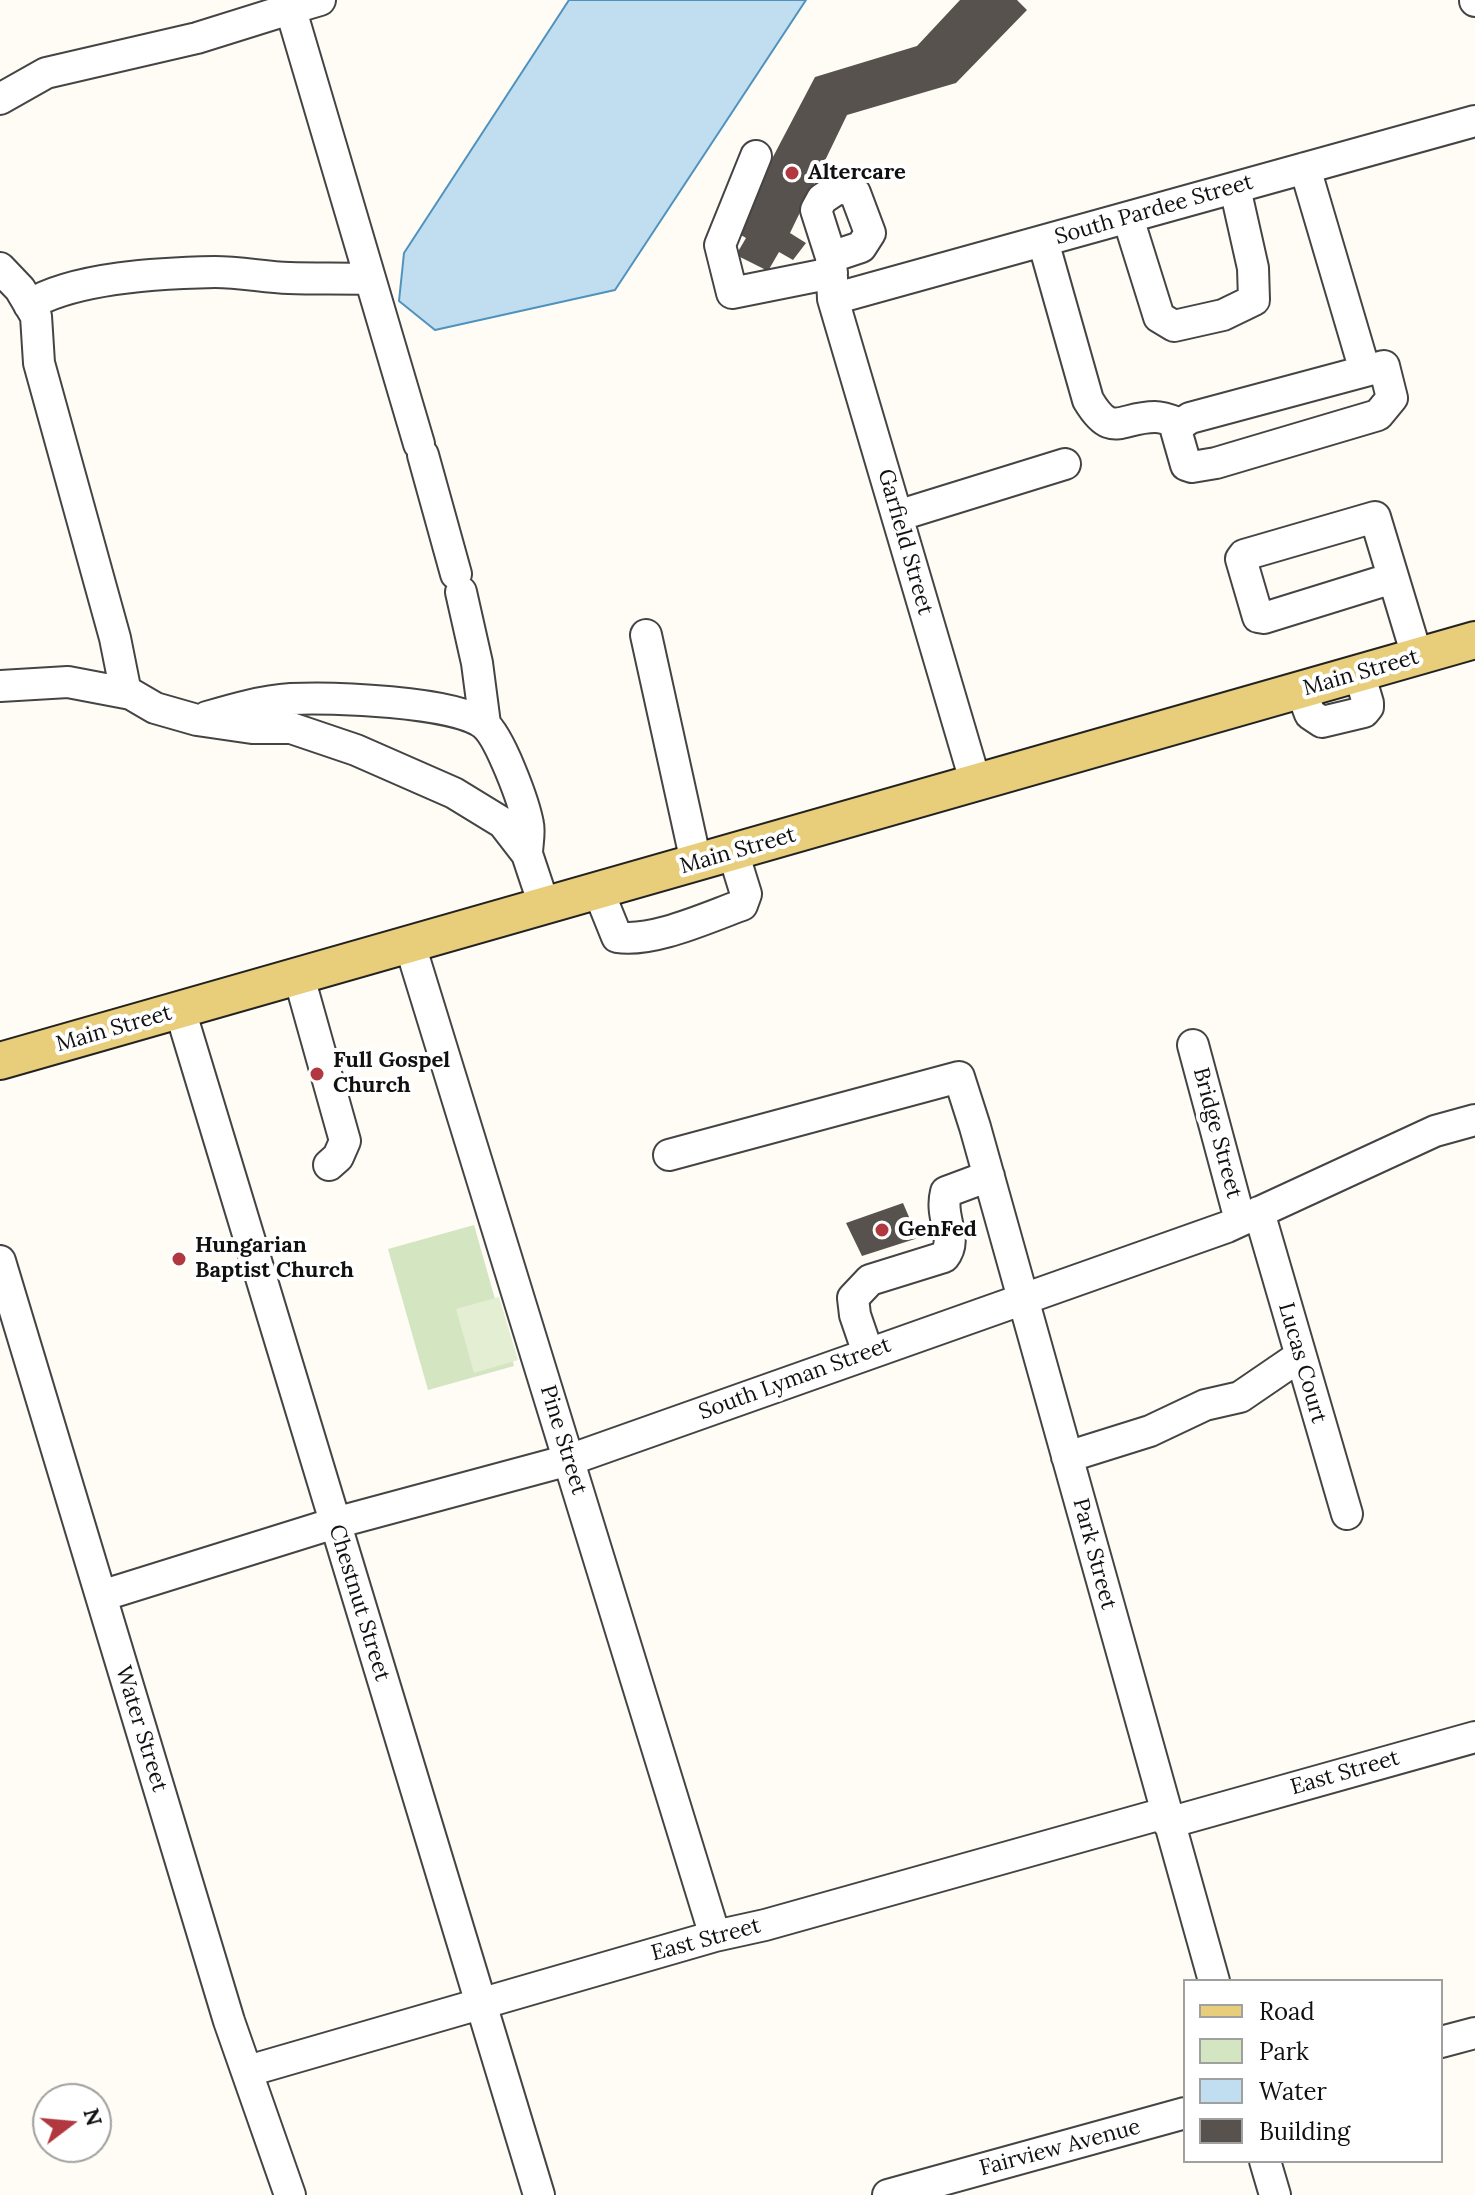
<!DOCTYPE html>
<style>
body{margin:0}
#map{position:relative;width:1475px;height:2195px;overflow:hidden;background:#fefcf5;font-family:Lora,serif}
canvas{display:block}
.legend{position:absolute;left:1183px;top:1979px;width:260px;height:184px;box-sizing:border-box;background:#fff;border:2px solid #a0a0a0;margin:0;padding:10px 14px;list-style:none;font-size:24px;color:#111}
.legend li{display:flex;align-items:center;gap:16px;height:40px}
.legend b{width:40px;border:2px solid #a0a0a0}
.north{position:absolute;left:32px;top:2083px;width:80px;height:80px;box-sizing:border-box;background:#fff;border:2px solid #a0a0a0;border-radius:50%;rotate:74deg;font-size:22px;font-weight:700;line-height:32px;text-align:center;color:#111}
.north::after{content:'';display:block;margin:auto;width:28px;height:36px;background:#b1383f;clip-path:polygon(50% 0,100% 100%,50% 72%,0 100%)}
</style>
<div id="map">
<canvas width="1475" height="2195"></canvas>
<ul class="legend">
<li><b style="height:10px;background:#e8cd7b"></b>Road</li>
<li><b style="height:22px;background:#d4e5c2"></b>Park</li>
<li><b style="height:22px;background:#c0def0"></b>Water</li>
<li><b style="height:22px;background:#58524e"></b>Building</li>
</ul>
<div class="north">N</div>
</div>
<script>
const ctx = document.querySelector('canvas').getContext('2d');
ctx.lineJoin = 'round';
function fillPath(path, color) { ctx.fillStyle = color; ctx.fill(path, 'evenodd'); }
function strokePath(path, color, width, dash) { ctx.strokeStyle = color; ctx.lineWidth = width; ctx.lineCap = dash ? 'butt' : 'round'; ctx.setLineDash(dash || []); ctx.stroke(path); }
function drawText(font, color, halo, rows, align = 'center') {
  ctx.font = font + ' Lora,serif'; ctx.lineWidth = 8; ctx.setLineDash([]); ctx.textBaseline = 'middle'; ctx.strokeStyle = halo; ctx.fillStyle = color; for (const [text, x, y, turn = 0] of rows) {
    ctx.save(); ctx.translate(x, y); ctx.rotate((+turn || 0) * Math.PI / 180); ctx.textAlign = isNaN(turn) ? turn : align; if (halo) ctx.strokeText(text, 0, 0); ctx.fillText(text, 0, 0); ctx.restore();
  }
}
const green = new Path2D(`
 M474,1225L514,1366L428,1390L388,1249Z`);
const pitch = new Path2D(`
 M499,1297L518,1360L474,1373L456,1309Z`);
const water = new Path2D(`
 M569,0H806L615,290L435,330L399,301L404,253Z`);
const building = new Path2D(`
 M960,0H1017L1027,10L956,83L847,115L790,233L806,243L793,260L779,252L768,271L736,255L746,238L734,231L815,77L917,46Z
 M903,1203L918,1238L862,1256L846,1223Z`);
const minor = new Path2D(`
 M320,0L293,8V17L419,444
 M1475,0V1
 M0,99L46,73L197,38L293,8
 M756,156L720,245L732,293L832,273
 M1305,168L1365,371
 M1128,218L1159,317L1174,326L1223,315L1254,300L1253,268L1235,188
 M1043,241L1088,400C1112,440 1120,417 1155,417C1163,417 1173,421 1181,424
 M831,257L816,210L822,199L840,187L855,193L870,233L861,247L831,257L833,299L976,784
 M0,268L20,289L36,316L39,363L115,638L126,693
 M833,299L1475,121
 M29,305C75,277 161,273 215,272C240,272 264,277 289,278C316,279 342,278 369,279
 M1384,366L1392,398L1378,415L1216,463L1192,467L1186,465L1176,430L1181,424L1190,418Z
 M423,455L456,574
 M897,516L1065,464
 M1393,578L1264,618L1258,617L1241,559L1244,555L1375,517L1417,656
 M461,592L477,663L485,724
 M646,635L696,862
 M0,686L68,682L131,694L155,708L197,720L252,728H291L356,750L454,793L503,823L527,854L544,905
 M1301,690L1310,714L1322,722L1364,712L1368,707V703L1359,673
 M207,717C234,709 262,701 291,699C330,697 454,701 484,724C500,737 524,802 528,824C530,833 527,845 527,854
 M598,890L617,937C653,943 708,917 742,905L746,894L733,852
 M410,945L715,1936
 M299,977L345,1141L338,1157L329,1165
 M180,1010L539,2195
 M1193,1045L1240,1220
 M669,1155L959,1077L975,1127L1214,1981
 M1259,1212L1347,1514
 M0,1261L229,2021L290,2195
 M868,1353L855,1315L853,1298L870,1280L944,1257C959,1238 939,1219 946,1192L989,1176
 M1067,1457L1150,1431L1205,1405L1240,1397L1300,1356
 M101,1596L335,1523L569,1460L1227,1227L1435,1131L1475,1120
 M1168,1823L1475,1737
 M1441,2042L1475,2033
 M248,2071L715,1936L765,1925L1165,1813
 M1265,2161L1275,2195
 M888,2195L1185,2113`);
const major = new Path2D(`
 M0,1061L1475,640`);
const markers = [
 [792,173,8,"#b1383f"],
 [317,1074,8,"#b1383f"],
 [882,1230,8,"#b1383f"],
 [179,1259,8,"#b1383f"]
];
const poiNames = [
 ["Altercare",808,173],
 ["Full Gospel",333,1061],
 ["Church",333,1086],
 ["GenFed",898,1230],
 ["Hungarian",195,1246],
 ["Baptist Church",195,1271]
];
const streetNames = [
 ["South Pardee Street",1154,210,-16],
 ["Garfield Street",905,542,74],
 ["Main Street",1361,673,-16],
 ["Main Street",738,851,-16],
 ["Main Street",114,1029,-16],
 ["Bridge Street",1217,1133,75],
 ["Lucas Court",1302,1363,74],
 ["South Lyman Street",795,1379,-20],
 ["Pine Street",563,1440,73],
 ["Park Street",1094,1554,75],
 ["Chestnut Street",359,1603,73],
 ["Water Street",141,1729,73],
 ["East Street",1345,1773,-16],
 ["East Street",706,1940,-15],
 ["Fairview Avenue",1060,2148,-15]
];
fillPath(green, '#d4e5c2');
fillPath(pitch, '#e4eed2');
fillPath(water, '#c0def0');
strokePath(water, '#4f92be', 2);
fillPath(building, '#58524e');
strokePath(minor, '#444', 34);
strokePath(major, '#222', 40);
strokePath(minor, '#fff', 30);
strokePath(major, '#e8cd7b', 36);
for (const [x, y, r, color] of markers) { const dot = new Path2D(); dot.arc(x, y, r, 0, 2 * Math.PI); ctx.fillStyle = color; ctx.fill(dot); strokePath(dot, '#fff', 3); }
drawText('bold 22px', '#111', '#fff', poiNames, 'left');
drawText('22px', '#111', '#fff', streetNames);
</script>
